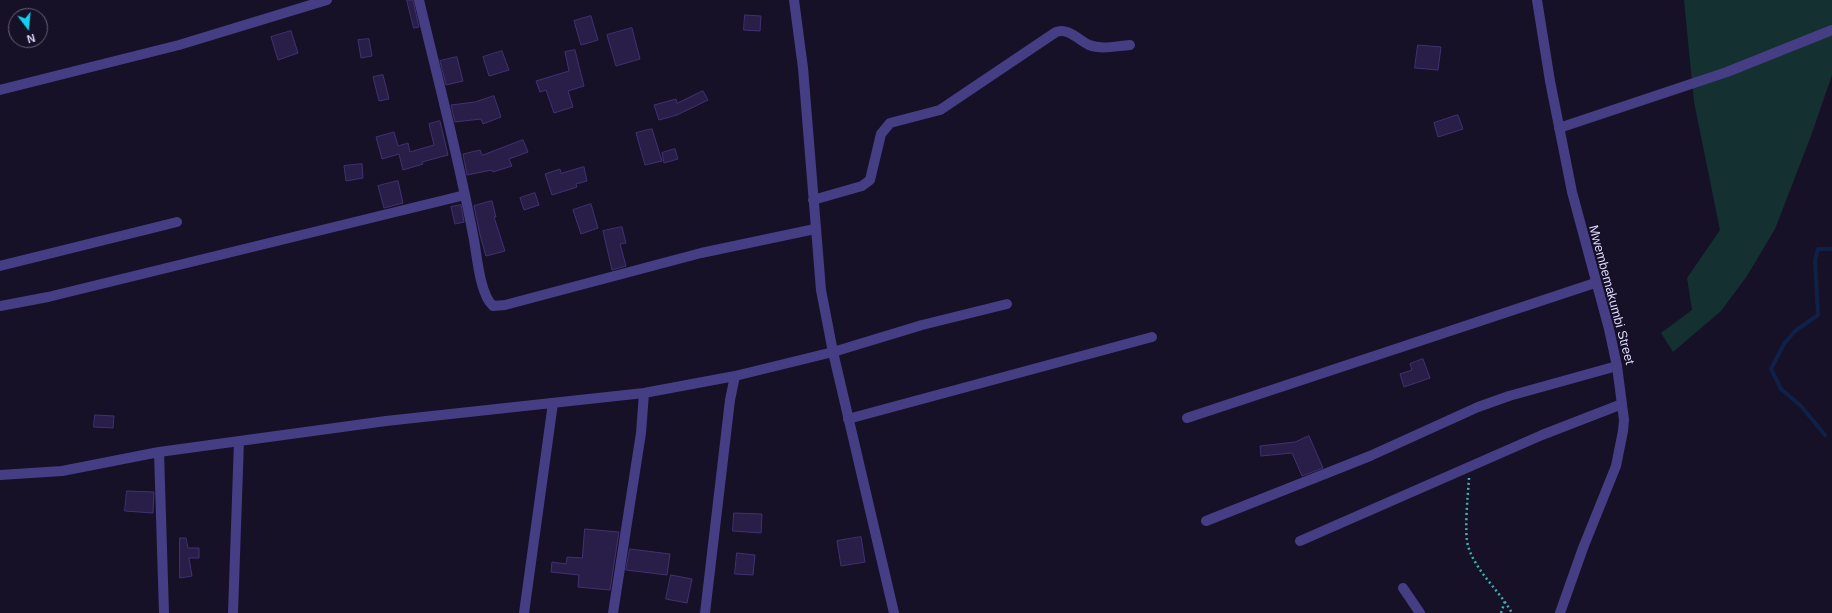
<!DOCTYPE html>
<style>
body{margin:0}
#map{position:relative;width:1832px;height:613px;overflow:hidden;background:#161127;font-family:Helvetica,sans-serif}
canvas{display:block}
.north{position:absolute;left:8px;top:8px;width:40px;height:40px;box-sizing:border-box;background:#161127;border:1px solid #66617d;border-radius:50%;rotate:164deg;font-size:11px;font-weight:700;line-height:16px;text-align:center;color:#dfd9fd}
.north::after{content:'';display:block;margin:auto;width:14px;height:18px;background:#0fd0f3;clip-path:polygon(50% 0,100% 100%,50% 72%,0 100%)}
</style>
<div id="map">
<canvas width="1832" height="613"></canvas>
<div class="north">N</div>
</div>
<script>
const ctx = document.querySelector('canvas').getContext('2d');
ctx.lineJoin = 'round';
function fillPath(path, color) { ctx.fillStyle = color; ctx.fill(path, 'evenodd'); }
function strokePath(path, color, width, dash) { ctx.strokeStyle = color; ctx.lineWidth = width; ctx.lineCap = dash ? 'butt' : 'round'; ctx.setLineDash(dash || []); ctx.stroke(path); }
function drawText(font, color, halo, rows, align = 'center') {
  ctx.font = font + ' Helvetica,sans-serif'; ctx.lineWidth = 4; ctx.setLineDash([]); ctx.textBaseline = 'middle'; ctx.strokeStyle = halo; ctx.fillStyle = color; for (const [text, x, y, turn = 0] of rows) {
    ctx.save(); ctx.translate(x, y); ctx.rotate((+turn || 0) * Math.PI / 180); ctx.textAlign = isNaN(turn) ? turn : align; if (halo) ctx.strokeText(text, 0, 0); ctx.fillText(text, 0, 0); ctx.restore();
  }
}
const green = new Path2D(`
 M1684,0H1832V75L1811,136L1775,229L1747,276L1721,311L1673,352L1661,333L1692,310L1687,278L1720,230L1694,102Z`);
const stream = new Path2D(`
 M1825,435L1801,406L1781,389L1771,369L1784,344L1795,331L1818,315L1815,260L1818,249H1832`);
const building = new Path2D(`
 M407,0H413L419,27L414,28Z
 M745,15L761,16L760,31L744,30Z
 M591,16L598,40L581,45L574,21Z
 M632,28L640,59L616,66L607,35Z
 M291,31L298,53L278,60L271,37Z
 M369,39L372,56L361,58L358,40Z
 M1418,45L1441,47L1438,70L1415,68Z
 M575,50L584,86L568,91L573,107L554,113L546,90L540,92L536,81L569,71L565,52Z
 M502,51L509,70L489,76L483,57Z
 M457,57L463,81L446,85L440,61Z
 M383,75L389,99L379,101L373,77Z
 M703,91L708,100L677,115L659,120L654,105L676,99L677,103Z
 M494,96L501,117L483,124L481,119L455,122L451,105L475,102Z
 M1458,115L1463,129L1438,137L1434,123Z
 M440,121L448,155L422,162L423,164L403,170L399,154L382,159L376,137L394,132L398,146L408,143L410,152L434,145L429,124Z
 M652,129L662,161L645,165L636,133Z
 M523,140L528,152L509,159L512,166L493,172L492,170L467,175L463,154L480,150L482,155Z
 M675,149L678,159L664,163L662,153Z
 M362,164L363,178L346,181L344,166Z
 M584,167L587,181L576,184L577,187L552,195L545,174L560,169L561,173Z
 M398,181L403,203L384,208L378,186Z
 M535,193L539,205L524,210L520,198Z
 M492,201L496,217H494L505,251L486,256L480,235L474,206Z
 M591,204L598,228L581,234L573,210Z
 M461,205L464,222L455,224L451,207Z
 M622,227L626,243L620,244L626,266L612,270L603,231Z
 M1423,359L1430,378L1404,387L1400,374L1412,370L1410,364Z
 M95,415L114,416L113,428L94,427Z
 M1309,436L1323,468L1302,476L1292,453L1261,456L1260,446L1295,442Z
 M127,491L154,492L153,513L125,511Z
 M734,513L762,514L761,533L733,531Z
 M585,529L619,532L610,590L578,587L579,575L551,572L552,562L566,564L567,557L582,558Z
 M861,537L865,562L841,566L837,541Z
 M180,538H186L188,548H199V558H189L192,576L180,578Z
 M630,549L670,554L667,575L626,570Z
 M737,553L755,555L753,575L735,574Z
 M671,575L692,579L687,603L666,599Z`);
const path = new Path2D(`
 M1469,478C1468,495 1464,531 1468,546C1476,572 1499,590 1512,613
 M1501,613L1505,601`);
const minor = new Path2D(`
 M419,0C438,80 459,159 474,240C477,256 480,295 493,306L505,305L701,253L815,229
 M794,0L803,68L821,290L833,352L894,613
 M0,90L179,45L327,0
 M1559,128L1727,72L1832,30
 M813,200L862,186L870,180L881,134L890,123L940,110L1056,32C1067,27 1079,40 1089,45C1102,50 1116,46 1130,45
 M0,266L177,222
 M0,306L48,297L465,195
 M1187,418L1595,283
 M848,419L1152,337
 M159,452L164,613
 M0,475L62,471L159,452L386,421L644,393L735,376L833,352L922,325L1007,304
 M1206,521L1370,456L1478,407L1509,396L1617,366
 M1300,541L1542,435L1622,404
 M1403,588L1420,613
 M233,613L239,441
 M524,613L553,403
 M613,613L641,433L644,393
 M705,613L730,400L735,376`);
const tertiary = new Path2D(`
 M1537,0L1550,81L1572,192L1609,329L1617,366L1624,420L1623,431L1616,466L1583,548L1560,613`);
const streetNames = [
 ["Mwembemakumbi Street",1611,295,75]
];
fillPath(green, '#143031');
strokePath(stream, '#0f2148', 4);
fillPath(building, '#291e47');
strokePath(building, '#423172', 1);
strokePath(path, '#36b4b4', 2.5, [2, 3]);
strokePath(minor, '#453e84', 10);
strokePath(tertiary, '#453e84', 10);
drawText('13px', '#dfd9fd', '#161127', streetNames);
</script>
